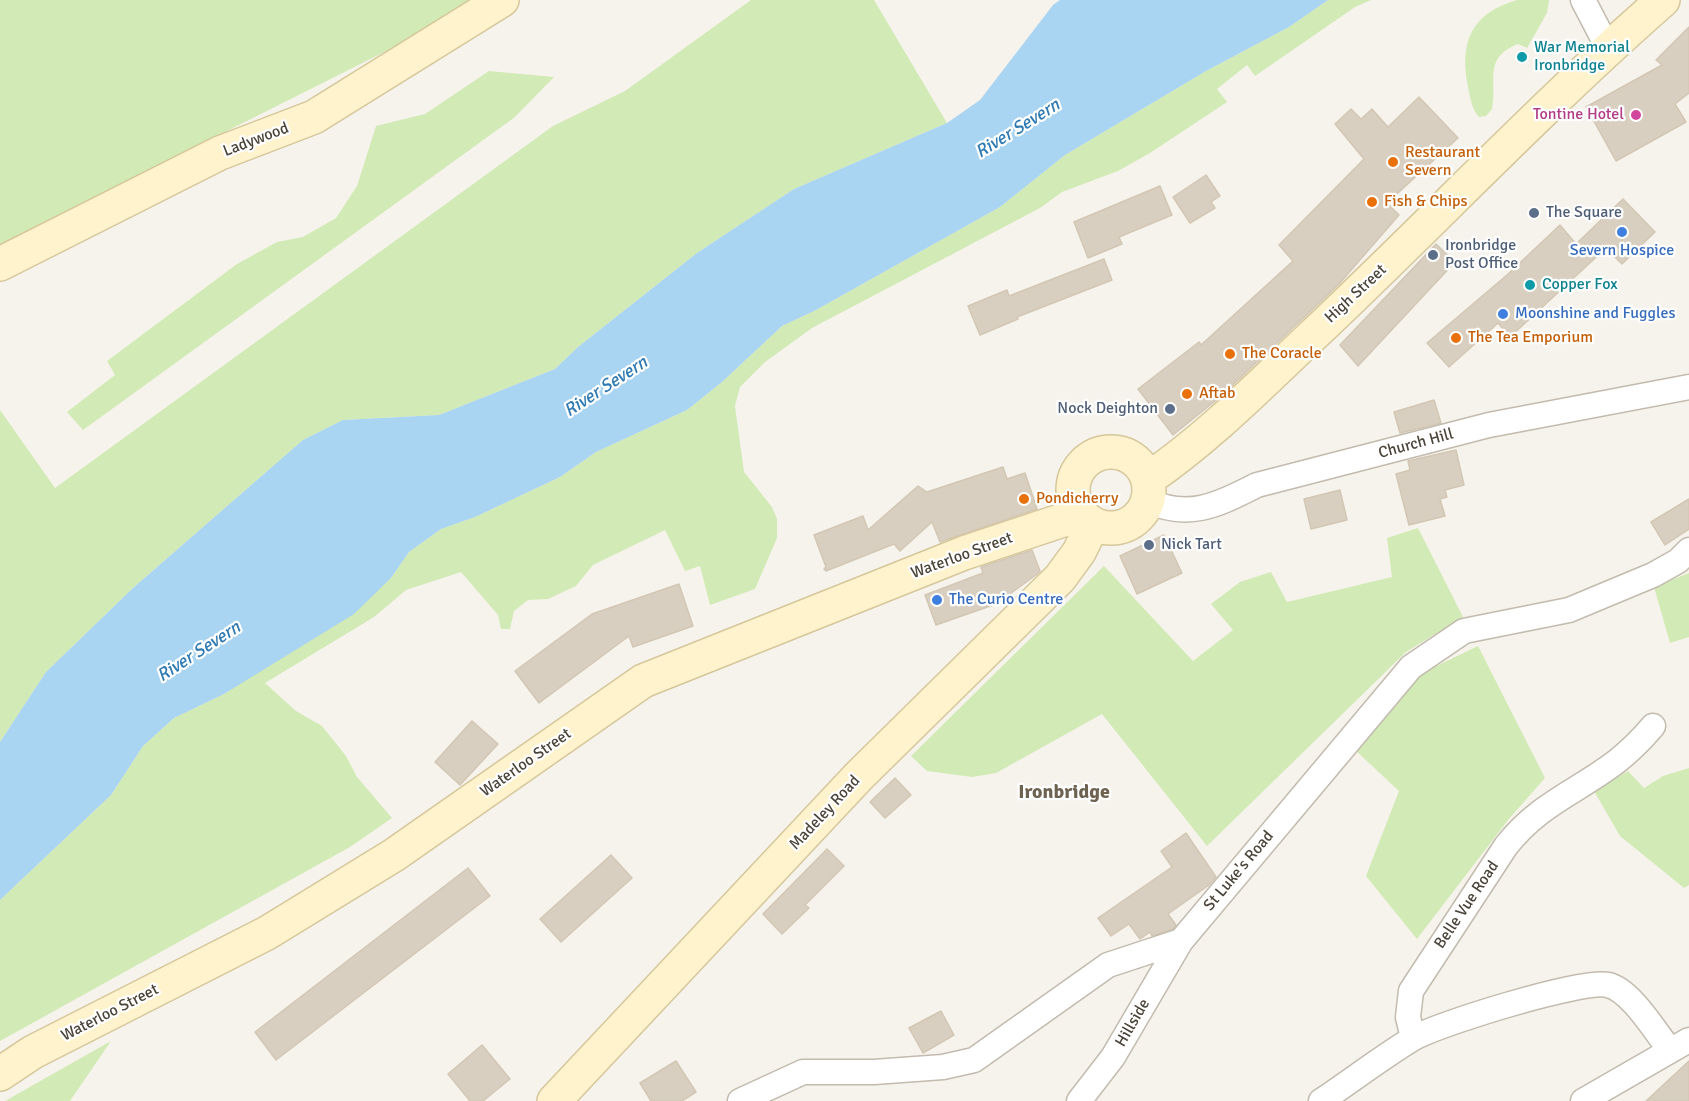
<!DOCTYPE html>
<style>
body{margin:0}
canvas{display:block;background:#f6f3ec}
</style>
<canvas width="1689" height="1101"></canvas>
<script>
const ctx = document.querySelector('canvas').getContext('2d');
ctx.lineJoin = 'round';
function fillPath(path, color) { ctx.fillStyle = color; ctx.fill(path, 'evenodd'); }
function strokePath(path, color, width, dash) { ctx.strokeStyle = color; ctx.lineWidth = width; ctx.lineCap = dash ? 'butt' : 'round'; ctx.setLineDash(dash || []); ctx.stroke(path); }
function drawText(font, color, halo, rows, align = 'center') {
  ctx.font = font + ' Signika,sans-serif'; ctx.lineWidth = 4.5; ctx.setLineDash([]); ctx.textBaseline = 'middle'; ctx.strokeStyle = halo; ctx.fillStyle = color; for (const [text, x, y, turn = 0] of rows) {
    ctx.save(); ctx.translate(x, y); ctx.rotate((+turn || 0) * Math.PI / 180); ctx.textAlign = isNaN(turn) ? turn : align; if (halo) ctx.strokeText(text, 0, 0); ctx.fillText(text, 0, 0); ctx.restore();
  }
}
const green = new Path2D(`
 M0,0H477L440,24L24,233L0,267Z
 M751,0H874L947,123L794,189L697,253L578,347L555,369L439,415L343,420L303,440L133,588L46,672L0,742V410L55,488L553,126L625,91Z
 M1328,0H1371L1355,7L1255,76L1247,65L1217,89L1227,102L1150,153L1118,171L1062,192L1040,208L812,328L765,362L740,387L735,406L744,472L772,507L777,519V538L755,589L710,605L700,566L685,571L665,530L593,565L576,586L548,599L528,600L514,611L510,629H501L498,615L461,572L406,590L374,617L265,683L296,711L322,726L346,756L357,777L392,818L350,847L0,1041V900L111,795L143,746L174,718L224,694L391,578L409,552L441,529L475,517L560,477L596,452L687,410L722,382L782,326L816,310L1000,207L1065,155L1206,71L1289,27Z
 M1517,0H1549L1547,13L1527,48L1518,44C1482,58 1498,81 1492,109L1486,116L1479,117C1472,110 1470,97 1468,87C1459,43 1471,13 1517,0Z
 M489,71L554,77L515,117L83,430L67,412L115,375L107,361L237,264L277,242L303,237L336,218L357,186L376,126L425,114Z
 M1418,528L1463,617L1406,652L1207,846L1102,714L996,773L972,777L927,771L911,756L1104,566L1193,661L1233,630L1211,604L1240,582L1271,572L1287,602L1392,577L1387,538Z
 M1689,573V637L1670,643L1654,587Z
 M1478,646L1545,778L1508,820L1417,939L1366,876L1399,791L1354,749L1420,674Z
 M1689,768V885L1684,888L1620,836L1594,791L1628,771L1644,788L1663,776Z
 M111,1041L70,1101H5Z`);
const water = new Path2D(`
 M1060,0H1328L1289,27L1206,71L1065,155L1000,207L816,310L782,326L722,382L687,410L596,452L560,477L475,517L441,529L409,552L391,578L354,614L224,694L174,718L143,746L111,795L0,900V742L46,672L133,588L303,440L343,420L439,415L555,369L578,347L697,253L794,189L947,123L980,100L1053,5Z`);
const building = new Path2D(`
 M1689,27V93L1675,104L1686,122L1616,161L1586,107L1662,65L1656,60Z
 M1419,97L1458,138L1387,203L1399,215L1339,284L1220,397L1173,435L1138,389L1199,342L1201,345L1293,261L1279,245L1364,159L1335,124L1351,109L1361,119L1372,109L1388,127Z
 M1206,175L1220,196L1211,202L1215,208L1190,223L1173,197Z
 M1160,186L1172,215L1119,237L1122,244L1088,258L1074,222Z
 M1623,199L1655,232L1622,264L1606,248L1510,337L1498,323L1449,367L1427,343L1507,275L1560,225L1576,244Z
 M1436,244L1455,262L1358,366L1340,345Z
 M1104,259L1112,280L1017,317L1018,319L980,335L968,306L1007,290L1009,296Z
 M1434,400L1441,423L1400,433L1394,412Z
 M1456,450L1464,485L1445,490L1447,497L1440,499L1445,516L1409,525L1396,474L1410,470L1408,461Z
 M1003,467L1007,479L1025,473L1037,509L940,542L932,522L900,551L894,544L826,571L824,569L826,567L814,535L863,516L868,530L918,486L927,492Z
 M1340,490L1347,520L1311,529L1304,499Z
 M1689,499V529L1665,545L1651,522Z
 M1164,535L1182,573L1137,594L1120,556Z
 M1032,550L1040,571L1036,575L996,604L936,625L925,595L983,573L981,567Z
 M679,584L693,626L633,647L629,636L539,703L515,671L592,614Z
 M472,721L498,744L460,785L435,762Z
 M895,778L911,795L885,818L870,802Z
 M1186,833L1216,877L1209,885L1168,914L1176,925L1173,929L1152,936L1150,932L1140,939L1129,924L1111,936L1098,918L1172,867L1161,851Z
 M827,849L844,866L805,905L809,908L782,934L763,914Z
 M611,855L632,878L561,942L540,919Z
 M468,868L490,896L276,1060L255,1032Z
 M941,1011L954,1035L923,1053L909,1028Z
 M482,1045L510,1079L483,1101H470L448,1074Z
 M676,1061L696,1092L682,1101H651L640,1083Z
 M1689,1061V1101H1646Z`);
const street = new Path2D(`
 M1583,0L1608,48
 M1148,501C1190,520 1219,504 1257,485L1489,425L1689,387
 M1413,1038L1408,1017L1411,991L1506,846C1539,804 1575,793 1616,762C1630,751 1642,739 1653,726
 M740,1101L803,1072H874L943,1067L974,1060L1108,965L1181,941L1411,667L1464,631L1569,610L1653,575L1678,561L1689,550
 M1079,1101L1113,1057L1181,941
 M1321,1101C1351,1081 1381,1058 1412,1039C1437,1024 1583,979 1608,985C1631,990 1656,1033 1670,1050
 M1583,1101L1689,1040`);
const secondary = new Path2D(`
 M0,264L220,153L314,117L502,0
 M1073 490a38 38 0 1 1 76 0a38 38 0 1 1-76 0Z
 M1148,479C1208,438 1259,386 1312,336C1430,225 1541,107 1663,0
 M0,1074L33,1052L267,933L394,855L643,681L964,553L1081,514
 M554,1101L859,776L1060,578L1079,552L1093,524`);
const markers = [
 [1522,57,6,"#0f9aa8"],
 [1636,115,6,"#d1479c"],
 [1393,162,6,"#e8710a"],
 [1372,202,6,"#e8710a"],
 [1534,213,6,"#5c6f8a"],
 [1622,232,6,"#3f7fe0"],
 [1433,255,6,"#5c6f8a"],
 [1530,285,6,"#0f9aa8"],
 [1503,314,6,"#3f7fe0"],
 [1456,338,6,"#e8710a"],
 [1230,354,6,"#e8710a"],
 [1187,394,6,"#e8710a"],
 [1170,409,6,"#5c6f8a"],
 [1024,499,6,"#e8710a"],
 [1149,545,6,"#5c6f8a"],
 [937,600,6,"#3f7fe0"]
];
const cultureNames = [
 ["War Memorial",1534,48],
 ["Ironbridge",1534,66],
 ["Copper Fox",1542,285]
];
const hotelNames = [
 ["Tontine Hotel",1624,115]
];
const streetNames = [
 ["Ladywood",256,140,-21],
 ["High Street",1356,294,-43],
 ["Church Hill",1416,444,-15],
 ["Waterloo Street",962,556,-20],
 ["Waterloo Street",526,763,-35],
 ["Madeley Road",825,813,-47],
 ["St Luke's Road",1239,871,-50],
 ["Belle Vue Road",1467,905,-56],
 ["Waterloo Street",110,1013,-27],
 ["Hillside",1133,1023,-60]
];
const foodNames = [
 ["Restaurant",1405,153],
 ["Severn",1405,171],
 ["Fish & Chips",1384,202],
 ["The Tea Emporium",1468,338],
 ["The Coracle",1242,354],
 ["Aftab",1199,394],
 ["Pondicherry",1036,499]
];
const serviceNames = [
 ["The Square",1546,213],
 ["Ironbridge",1445,246],
 ["Post Office",1445,264],
 ["Nock Deighton",1158,409,"right"],
 ["Nick Tart",1161,545]
];
const shopNames = [
 ["Severn Hospice",1622,251,"center"],
 ["Moonshine and Fuggles",1515,314],
 ["The Curio Centre",949,600]
];
const waterNames = [
 ["River Severn",1018,129,-32],
 ["River Severn",606,387,-33],
 ["River Severn",199,652,-33]
];
const quarterNames = [
 ["Ironbridge",1064,793]
];
fillPath(green, '#d2eab5');
fillPath(water, '#a9d4f2');
fillPath(building, '#d8cfc1');
strokePath(building, '#d3c7b4', 1.5);
strokePath(street, '#c2bbae', 27);
strokePath(secondary, '#d6c79b', 36);
strokePath(street, '#fff', 24);
strokePath(secondary, '#fff3cd', 33);
for (const [x, y, r, color] of markers) { const dot = new Path2D(); dot.arc(x, y, r, 0, 2 * Math.PI); ctx.fillStyle = color; ctx.fill(dot); strokePath(dot, '#fff', 2); }
drawText('16px', '#0d838f', '#fff', cultureNames, 'left');
drawText('16px', '#b23c85', '#fff', hotelNames, 'right');
drawText('16px', '#4b4439', '#fff', streetNames);
drawText('16px', '#c56008', '#fff', foodNames, 'left');
drawText('16px', '#4e5e75', '#fff', serviceNames, 'left');
drawText('16px', '#366cbe', '#fff', shopNames, 'left');
drawText('italic 18px', '#2e7ab2', '#fff', waterNames);
drawText('bold 20px', '#6e6250', '#fff', quarterNames);
</script>
